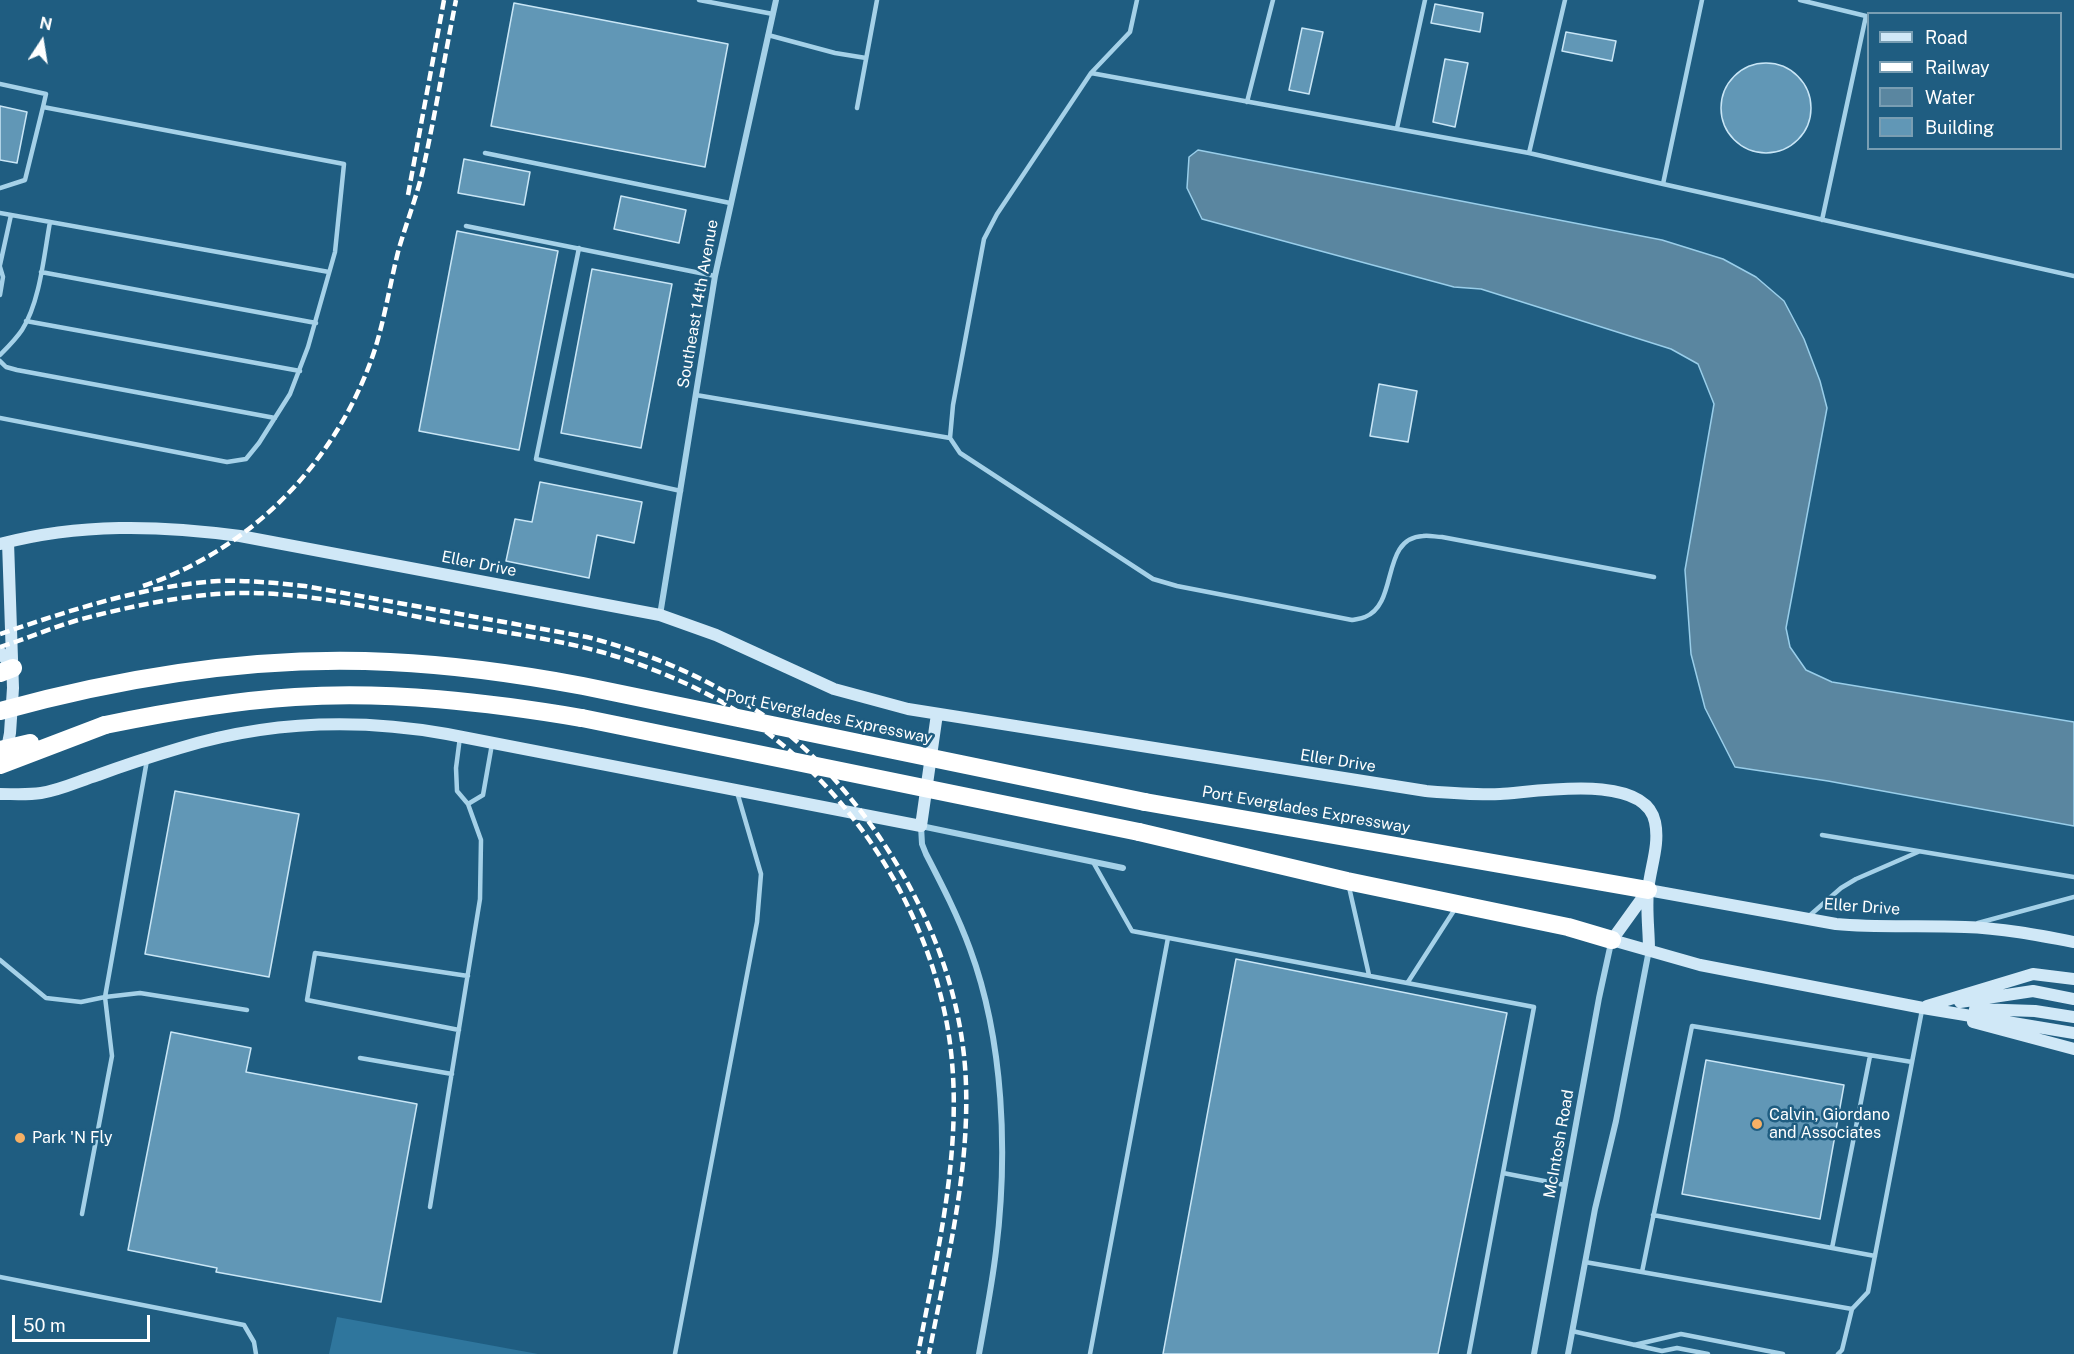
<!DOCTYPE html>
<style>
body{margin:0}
#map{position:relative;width:2074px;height:1354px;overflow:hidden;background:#1f5d81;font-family:"Public Sans",sans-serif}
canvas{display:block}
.legend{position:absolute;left:1867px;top:12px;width:195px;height:138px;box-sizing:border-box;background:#1f5d81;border:2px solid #799eb3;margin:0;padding:8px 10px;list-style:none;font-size:18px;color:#fff}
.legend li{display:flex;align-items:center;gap:12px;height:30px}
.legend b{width:30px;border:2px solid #799eb3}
.north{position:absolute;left:12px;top:12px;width:60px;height:60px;-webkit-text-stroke:4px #1f5d81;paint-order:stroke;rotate:12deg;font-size:16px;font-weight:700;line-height:24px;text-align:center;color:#fff}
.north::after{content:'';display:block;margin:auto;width:21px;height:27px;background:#fff;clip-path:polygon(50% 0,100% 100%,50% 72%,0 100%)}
.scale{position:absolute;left:12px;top:1315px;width:138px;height:27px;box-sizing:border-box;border:3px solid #fff;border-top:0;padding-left:8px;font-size:18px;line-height:21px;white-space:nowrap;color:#fff;-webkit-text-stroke:4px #1f5d81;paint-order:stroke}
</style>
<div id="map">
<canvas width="2074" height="1354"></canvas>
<ul class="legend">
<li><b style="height:8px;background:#d0e8f7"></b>Road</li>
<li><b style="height:8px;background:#fff"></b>Railway</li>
<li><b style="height:16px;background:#5a86a0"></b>Water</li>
<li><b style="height:16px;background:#6197b6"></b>Building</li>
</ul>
<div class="north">N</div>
<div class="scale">50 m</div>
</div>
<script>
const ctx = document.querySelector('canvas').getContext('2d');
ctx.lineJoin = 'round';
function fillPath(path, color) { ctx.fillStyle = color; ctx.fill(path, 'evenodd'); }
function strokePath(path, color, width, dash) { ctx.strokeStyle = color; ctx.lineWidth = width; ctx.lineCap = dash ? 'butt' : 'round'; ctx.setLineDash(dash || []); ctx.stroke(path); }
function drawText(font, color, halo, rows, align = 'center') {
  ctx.font = font + ' "Public Sans",sans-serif'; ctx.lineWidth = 5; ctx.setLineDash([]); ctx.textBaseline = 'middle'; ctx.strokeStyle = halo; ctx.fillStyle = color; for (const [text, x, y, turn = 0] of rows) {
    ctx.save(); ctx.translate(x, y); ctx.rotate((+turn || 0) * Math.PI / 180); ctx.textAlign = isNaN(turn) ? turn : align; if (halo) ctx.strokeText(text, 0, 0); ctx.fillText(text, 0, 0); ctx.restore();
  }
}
const green = new Path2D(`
 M337,1317L538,1354H329Z`);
const water = new Path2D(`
 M1198,150L1662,240L1723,259L1756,277L1784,301L1804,339L1820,381L1827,408L1786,628L1790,647L1806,670L1832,682L2074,722V826L1828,781L1735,767L1705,708L1691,654L1685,570L1714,404L1698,364L1671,349L1481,289L1454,287L1202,219L1187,188L1189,157Z`);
const building = new Path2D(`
 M514,3L728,44L705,167L491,126Z
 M1435,4L1483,13L1480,32L1431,23Z
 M1302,28L1323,32L1309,94L1289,90Z
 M1566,32L1616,41L1612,61L1562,51Z
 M1445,59L1468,63L1455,127L1433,122Z
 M1721 108a45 45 0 1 1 90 0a45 45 0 1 1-90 0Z
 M0,106L27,112L17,163L0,160Z
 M464,159L530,172L524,205L458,193Z
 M621,196L686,210L679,243L614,229Z
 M457,231L558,251L519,450L419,431Z
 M592,269L672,284L641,448L561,433Z
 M1379,384L1417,391L1408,442L1370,436Z
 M540,482L642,502L634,543L597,535L589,578L506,561L515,519L532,522Z
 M175,791L299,814L269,977L145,954Z
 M1236,959L1507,1013L1438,1354H1163Z
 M171,1032L251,1048L246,1072L417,1104L381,1302L216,1272L217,1268L128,1250Z
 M1706,1060L1844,1085L1820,1219L1682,1194Z`);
const lane = new Path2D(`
 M699,0L773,14
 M1137,0L1130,32L1091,73L997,214L984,239L953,405L950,438L960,453L1153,579L1177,586L1352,620C1356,619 1361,619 1365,617C1399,604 1380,538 1423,536C1429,535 1436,537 1442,537L1654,577
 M1800,0L1866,16L1822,220
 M768,35L835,53L866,58
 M1091,73L1529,153L1663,184L1702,0
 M0,84L46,94L43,107L344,164L335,252L308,347L290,394L259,443L246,459L227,462L0,418
 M1247,102L1273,0
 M857,108L877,0
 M1397,128L1425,0
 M485,153L730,203
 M1529,153L1565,0
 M1663,184L2074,276
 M0,188L25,180L43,107
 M0,213L329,272
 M466,226L715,276
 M579,248L536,459L681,491
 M0,265L11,215
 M0,267L3,277L0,295
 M41,272L316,323
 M26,321L300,371
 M0,355C8,347 16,339 22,330C40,302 44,255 50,222
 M0,361L6,367L17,370L275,418
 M696,395L950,438
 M468,804L483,795L492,744
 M1822,835L2074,877
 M1093,862L1132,931L1534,1007L1469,1354
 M1349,887L1369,975
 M1808,917L1841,888L1856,879L1918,852
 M1978,923L2074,897
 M0,960L46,998L81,1002L105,997L147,760
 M1408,982L1455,909
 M459,1030L307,1000L315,953L468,976
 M360,1058L452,1074
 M1503,1173L1565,1185
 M430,1207L480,899L481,840L468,804L457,791L456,768L460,737
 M82,1214L112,1056L105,997L140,993L247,1010
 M1653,1215L1832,1248L1870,1056
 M1832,1248L1875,1256
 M1585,1262L1852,1309
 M1642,1272L1692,1026L1912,1062
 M0,1277L244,1325L254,1342L256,1354
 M1572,1331L1662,1351L1677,1348L1708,1354
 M1634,1345L1681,1334L1783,1354
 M675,1354L757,922L761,874L737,792
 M1090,1354L1168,938
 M1838,1354L1842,1350L1852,1309L1868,1292L1922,1010`);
const street = new Path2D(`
 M660,615L715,276L776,0
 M979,1354C985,1320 992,1285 996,1251C1008,1154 1004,1041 970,949C958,916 942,885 926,854L922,844L921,826L1123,868
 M1534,1354L1599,998L1611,943
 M1568,1354L1595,1209L1616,1121L1649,950`);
const secondary = new Path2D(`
 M0,544C79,523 159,525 240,536L660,615L716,635L834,689L908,709L1426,791C1451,793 1475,795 1500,794C1536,792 1645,772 1655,822C1660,845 1650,868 1648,891C1646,910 1649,931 1649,950
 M0,652L13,668
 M6,754L10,733L13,688L8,542
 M0,794C14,794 28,795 41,793C61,790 79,781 98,775C125,765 153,756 180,748C268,721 357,718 447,734L921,826L937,714
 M1648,890L1612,940L1700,965L1923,1008L2074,1033
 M1648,890L1836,924C1879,928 1921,925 1965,927C2001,928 2038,935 2074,942
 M1960,1002L2033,991L2074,999
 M1927,1006L2033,974L2074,979
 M1975,1009L2035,1011L2074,1017
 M1973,1022L2074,1049`);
const highway = new Path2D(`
 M0,673L13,668
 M105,725C168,712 230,701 295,697C391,691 487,702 582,718
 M1145,802L1648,890
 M1139,832L1347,881L1568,927L1612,940`);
const rail = new Path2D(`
 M408,195L444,0
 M143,586C253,549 339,459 375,349C385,317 390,284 398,252C406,223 418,194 424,165C436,110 445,55 456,0
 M0,634C71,610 143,586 218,581C248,580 276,583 305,586L587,637C642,651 693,672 741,701C790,729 829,770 863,814C922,893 963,986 966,1085C969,1176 946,1265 929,1354
 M0,647C26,639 51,628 78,620C123,608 170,598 216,594C293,588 370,608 445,622C505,633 569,640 627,660C664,673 702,689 735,710C845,780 926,901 948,1030C966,1139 938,1247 918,1354`);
const highwayBridge = new Path2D(`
 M0,711C127,676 258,655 390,662C455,665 519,674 583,686L1145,802
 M582,718L1139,832
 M0,750L30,743
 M0,765L105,725`);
const markers = [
 [1757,1124,6,"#f6b065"],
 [20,1138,6,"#f6b065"]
];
const streetNames = [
 ["Southeast 14th Avenue",698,304,-80],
 ["Eller Drive",479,564,11],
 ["Port Everglades Expressway",829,717,12],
 ["Eller Drive",1338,761,9],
 ["Port Everglades Expressway",1306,810,10],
 ["Eller Drive",1862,907,4],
 ["McIntosh Road",1559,1144,-80]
];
const poiNames = [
 ["Calvin, Giordano",1769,1115],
 ["and Associates",1769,1133],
 ["Park 'N Fly",32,1138]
];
fillPath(green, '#2f769d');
fillPath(water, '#5a86a0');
strokePath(water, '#99ceea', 1.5);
fillPath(building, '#6197b6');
strokePath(building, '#c9e6f6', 1.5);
strokePath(lane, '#a5d1e8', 4.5);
strokePath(street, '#a5d1e8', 6);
strokePath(secondary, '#d0e8f7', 12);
strokePath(highway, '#fff', 18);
strokePath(rail, '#fff', 4.5, [10, 4.5]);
strokePath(highwayBridge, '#fff', 18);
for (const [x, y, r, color] of markers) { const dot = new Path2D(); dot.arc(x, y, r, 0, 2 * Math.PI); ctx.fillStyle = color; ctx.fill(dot); strokePath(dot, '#1f5d81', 2); }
drawText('16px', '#fff', '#1f5d81', streetNames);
drawText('16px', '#fff', '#1f5d81', poiNames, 'left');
</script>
